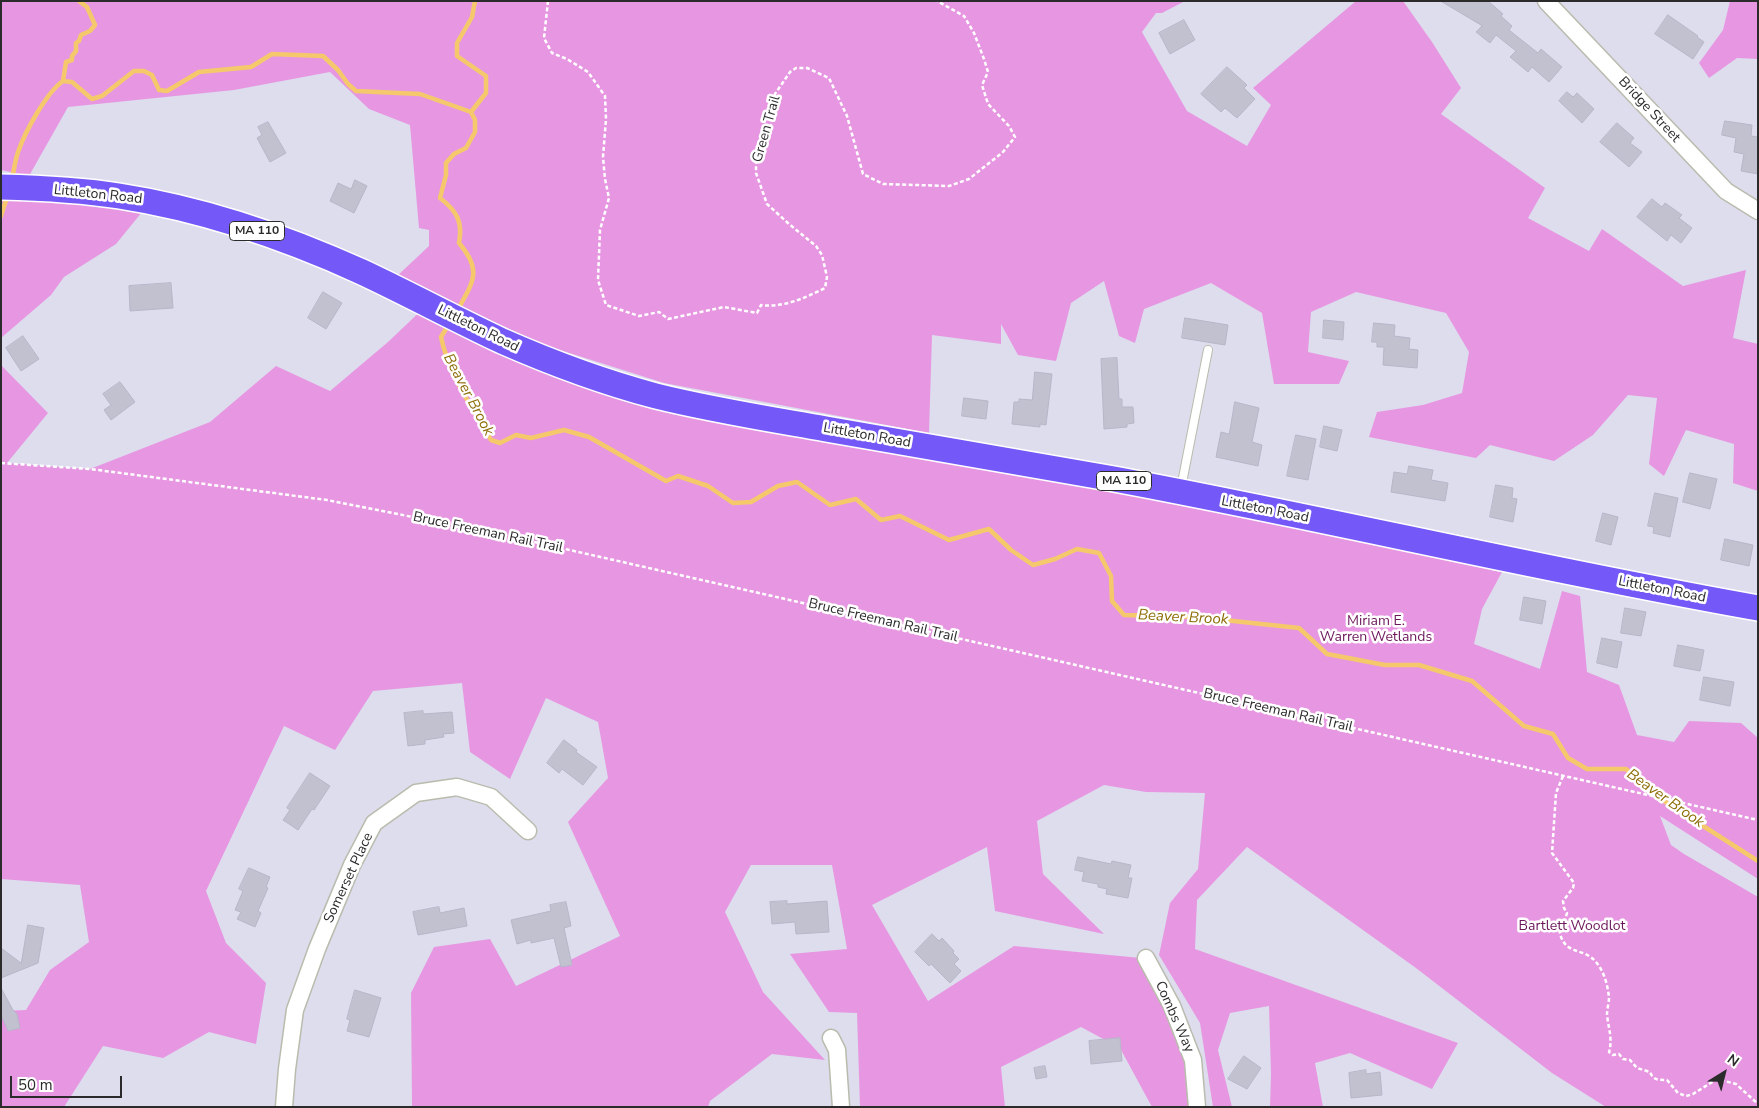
<!DOCTYPE html>
<style>
body{margin:0}
#map{position:relative;width:1759px;height:1108px;overflow:hidden;background:#dde;font-family:"Nunito Sans",sans-serif}
canvas{display:block}
.frame{position:absolute;inset:0;border:2px solid #2b2b2b;pointer-events:none}
.north{position:absolute;left:1699px;top:1048px;width:50px;height:50px;-webkit-text-stroke:4px #fff;paint-order:stroke;rotate:36deg;font-size:14px;font-weight:700;line-height:20px;text-align:center;color:#2b2b2b}
.north::after{content:'';display:block;margin:auto;width:18px;height:22px;background:#2b2b2b;clip-path:polygon(50% 0,100% 100%,50% 72%,0 100%)}
.scale{position:absolute;left:10px;top:1076px;width:112px;height:22px;box-sizing:border-box;border:2px solid #2b2b2b;border-top:0;padding-left:6px;font-size:15px;line-height:18px;white-space:nowrap;color:#2b2b2b;-webkit-text-stroke:4px #fff;paint-order:stroke}
</style>
<div id="map">
<canvas width="1759" height="1108"></canvas>
<div class="frame"></div>
<div class="north">N</div>
<div class="scale">50 m</div>
</div>
<script>
const ctx = document.querySelector('canvas').getContext('2d');
ctx.lineJoin = 'round';
function fillPath(path, color) { ctx.fillStyle = color; ctx.fill(path, 'evenodd'); }
function strokePath(path, color, width, dash) { ctx.strokeStyle = color; ctx.lineWidth = width; ctx.lineCap = dash ? 'butt' : 'round'; ctx.setLineDash(dash || []); ctx.stroke(path); }
function drawText(font, color, halo, rows, align = 'center') {
  ctx.font = font + ' "Nunito Sans",sans-serif'; ctx.lineWidth = 5; ctx.setLineDash([]); ctx.textBaseline = 'middle'; ctx.strokeStyle = halo; ctx.fillStyle = color; for (const [text, x, y, turn = 0] of rows) {
    ctx.save(); ctx.translate(x, y); ctx.rotate((+turn || 0) * Math.PI / 180); ctx.textAlign = isNaN(turn) ? turn : align; if (halo) ctx.strokeText(text, 0, 0); ctx.fillText(text, 0, 0); ctx.restore();
  }
}
const green = new Path2D(`
 M1,1H1185L1162,13H1156L1142,32L1187,111L1247,146L1271,105L1253,88L1356,1H1403L1432,42L1461,88L1441,114L1545,188L1528,218L1589,251L1602,229L1683,286L1746,270L1733,338L1758,344V491L1733,483L1734,444L1686,430L1664,476L1649,464L1657,398L1628,395L1593,435L1554,461L1490,445L1476,458L1369,437L1377,412L1423,405L1462,393L1469,352L1446,313L1356,292L1311,312L1308,352L1349,361L1339,384H1274L1262,313L1211,283L1144,309L1135,343L1119,336L1104,281L1071,303L1056,361L1018,355L1001,324V344L932,335L929,433L664,383L544,345L396,277L429,246V230L419,228L410,125L369,109L330,72L234,90L68,107L29,176L1,170Z
 M1730,1H1758V59L1737,58L1709,78L1699,63L1723,30Z
 M10,187L151,201L116,244L64,277L51,295L1,338V201H6Z
 M428,304L577,372L1494,558L1491,570L1502,572L1482,609L1474,644L1540,669L1562,591L1580,596L1587,672L1619,685L1637,735L1674,742L1689,721L1741,723L1758,738V879L1660,816L1671,845L1684,854L1758,897V1107H1606L1552,1073L1416,968L1247,847L1197,900L1195,949L1458,1043L1432,1089L1350,1053L1315,1063L1323,1107H1270L1271,1074L1269,1006L1230,1013L1218,1050L1232,1107H1213L1200,1023L1159,955L1170,903L1198,869L1205,793L1146,792L1104,785L1037,821L1043,874L1104,934L995,911L987,847L872,905L928,1001L1014,946L1141,958L1172,1006L1197,1107H1152L1120,1048L1081,1027L1001,1067L1005,1107H860L857,1013L829,1012L790,954L847,949L832,865H751L725,912L763,992L825,1060L772,1054L710,1101L708,1107H412L411,993L434,947L490,939L516,986L620,936L568,822L608,778L598,722L546,698L510,779L470,752L462,683L373,691L335,750L284,726L206,891L226,943L266,983L256,1044L209,1032L163,1058L103,1046L64,1107H1V1011L26,1010L50,970L89,942L80,885L1,879V365L48,413L7,463L90,469L210,422L276,366L330,391L388,342Z`);
const stream = new Path2D(`
 M63,81L66,62L72,60V56L76,51V43L79,41L81,35L90,31L95,25L87,7L79,1
 M471,112L486,93V76L457,56V43L472,17L475,1
 M12,179C14,170 15,161 18,152C25,132 46,93 63,81L72,82L92,99L102,96L134,71H144L152,75L159,90L167,91L199,72L251,67L272,54L323,56L338,70L348,84L356,91L420,94L471,112L475,120V132L466,148L454,154L446,163V175L440,198C457,211 463,222 459,243C483,271 473,282 457,311
 M1,216L8,194
 M449,324L441,337C449,375 472,407 491,440L500,443L516,435L531,438L564,430L589,437L666,481L678,476L708,486L733,503L751,502L778,486L797,482L830,505L856,499L881,520L900,516L949,540L989,529L1011,550L1033,565L1055,559L1077,549L1099,553L1111,576L1112,601L1124,615L1196,617L1299,628L1327,654L1385,665H1419L1472,681L1524,726L1553,734L1568,758L1587,769H1626L1661,799L1758,861`);
const building = new Path2D(`
 M1441,1H1488L1503,14L1501,16L1512,26L1509,30L1538,53L1541,49L1562,67L1549,82L1532,67L1528,72L1510,57L1516,51L1496,35L1490,43L1476,32L1482,26Z
 M1668,15L1698,36L1697,37L1704,42L1693,59L1655,34Z
 M1184,20L1195,40L1170,54L1159,33Z
 M1227,67L1247,85L1244,88L1255,99L1237,118L1225,108L1221,112L1201,94Z
 M1567,92L1573,97L1577,93L1594,109L1582,123L1559,101Z
 M1725,121L1752,125L1751,136L1758,137V174L1741,171L1744,154L1734,152L1736,138L1722,135Z
 M268,122L286,153L270,162L257,138L262,135L258,127Z
 M1617,123L1634,138L1630,143L1642,152L1629,167L1600,142Z
 M355,180L367,186L354,213L330,201L338,183L351,189Z
 M1652,199L1662,207L1665,203L1682,215L1679,218L1692,228L1681,243L1671,235L1667,241L1637,217Z
 M171,283L173,308L130,311L129,286Z
 M323,292L342,303L326,329L308,318Z
 M1185,318L1228,325L1225,345L1182,338Z
 M1324,320L1344,322L1343,340L1323,338Z
 M1374,323L1395,325L1394,336L1410,338L1409,349L1418,350L1417,368L1383,365L1384,347H1377V342H1372Z
 M23,336L39,359L21,371L6,348Z
 M1117,358L1119,399H1122V407H1133L1134,423L1127,424V427L1104,429L1101,359Z
 M1035,372L1052,374L1046,425L1040,424V427L1012,424L1014,402H1019V399L1032,400Z
 M120,382L135,402L111,420L104,410L111,405L103,394Z
 M964,398L988,401L986,419L962,416Z
 M1235,402L1259,408L1252,442L1262,445L1258,466L1216,457L1221,432L1229,434Z
 M1324,426L1342,430L1337,451L1320,447Z
 M1296,435L1316,439L1308,480L1287,476Z
 M1409,466L1433,470L1431,480L1448,483L1445,501L1391,492L1394,472L1407,474Z
 M1690,473L1717,479L1710,509L1683,502Z
 M1496,485L1513,488L1512,498L1517,499L1513,522L1490,517Z
 M1655,493L1678,498L1670,537L1653,533L1654,527L1648,526Z
 M1603,513L1618,517L1611,545L1596,541Z
 M1725,539L1753,545L1749,566L1721,560Z
 M1524,597L1546,601L1542,624L1520,620Z
 M1625,608L1646,612L1641,636L1621,633Z
 M1602,638L1622,642L1617,668L1597,663Z
 M1678,645L1704,650L1700,671L1674,666Z
 M1704,677L1734,682L1730,706L1700,700Z
 M423,711V714L452,712L454,733L443,734L444,737L425,740V744L408,746L404,713Z
 M564,740L577,750L576,752L597,767L583,785L562,769L559,773L547,763Z
 M310,773L330,786L314,810L312,809L298,830L283,820L290,810L287,808Z
 M1078,857L1111,864L1112,861L1131,865L1128,878H1132L1128,898L1106,894L1107,889L1098,887V884L1082,881L1084,872L1075,870Z
 M249,868L270,877L266,887L268,888L258,911L261,913L255,927L237,919L241,912L235,910L243,891L239,889Z
 M787,901V904L827,901L829,932L796,934L795,922L772,924L770,902Z
 M566,902L571,926L564,928L572,965L561,967L554,938L531,943V940L517,944L511,920L551,911L550,905Z
 M439,907L440,913L464,908L467,926L418,935L413,912Z
 M28,925L44,928L38,963L1,978V948L21,963Z
 M932,934L939,941L942,938L954,951L953,953L959,959L954,964L961,971L950,983L931,964L929,966L915,952Z
 M1,988L13,1010L17,1014L20,1028L8,1031L1,1015Z
 M355,990L381,998L369,1037L347,1031L350,1020L347,1019Z
 M1120,1038L1122,1061L1091,1064L1089,1041Z
 M1244,1056L1261,1068L1247,1089L1228,1079Z
 M1045,1066L1047,1077L1036,1079L1034,1068Z
 M1366,1070V1074L1380,1072L1382,1095L1351,1098L1349,1073Z`);
const path = new Path2D(`
 M548,1L544,38L552,53L567,59L588,72L605,96L606,119L603,157L605,179L609,198L600,230L598,280L606,305L639,316L659,312L668,319L724,307L757,313L761,305C783,308 805,298 825,288L827,277L822,255L816,246L789,224L767,204L756,173V159L759,149L771,125L775,94L790,72L796,68H807L829,78L847,116L863,174L883,184L949,186L969,179L1003,152L1015,137L1009,126L988,104L982,85L988,72L984,59L974,33L964,16L937,1
 M1,463L90,469L327,500L508,536L1758,820
 M1563,776L1556,793L1552,853L1574,883L1573,888L1563,901L1564,908L1567,913L1565,920L1559,927C1562,957 1583,946 1596,962C1604,971 1608,986 1609,998C1609,1003 1607,1009 1607,1014C1608,1027 1613,1039 1609,1052L1613,1055L1619,1054L1623,1059L1630,1060L1637,1068L1650,1072C1653,1080 1658,1080 1667,1080L1678,1093L1686,1096L1693,1094L1717,1079L1736,1084L1758,1104`);
const service = new Path2D(`
 M1181,488L1208,350`);
const minor = new Path2D(`
 M1546,1L1726,191L1758,211
 M1146,958L1172,1006L1193,1060L1197,1107
 M831,1038L837,1050L841,1107
 M284,1107L287,1069L295,1010L317,949L352,865L374,823L416,793L457,787L491,797L528,831`);
const primary = new Path2D(`
 M1,187C40,188 81,190 119,196C203,209 285,237 362,272C409,294 455,319 502,341C552,363 603,382 656,396C712,410 770,419 826,429C922,446 1018,462 1114,479C1329,519 1542,570 1758,608`);
const shields = [
 [257,231,55],
 [1124,481,55]
];
const shieldNames = [
 ["MA 110",257,231],
 ["MA 110",1124,481]
];
const streetNames = [
 ["Bridge Street",1649,110,47],
 ["Green Trail",767,129,-74],
 ["Littleton Road",98,195,6],
 ["Littleton Road",478,329,26],
 ["Littleton Road",867,436,10],
 ["Littleton Road",1265,510,11],
 ["Bruce Freeman Rail Trail",488,533,12],
 ["Littleton Road",1662,590,11],
 ["Bruce Freeman Rail Trail",883,621,13],
 ["Bruce Freeman Rail Trail",1278,711,13],
 ["Somerset Place",349,878,-65],
 ["Combs Way",1174,1017,66]
];
const parkNames = [
 ["Miriam E.",1376,622],
 ["Warren Wetlands",1376,638],
 ["Bartlett Woodlot",1572,927]
];
const waterNames = [
 ["Beaver Brook",468,395,62],
 ["Beaver Brook",1183,618,3],
 ["Beaver Brook",1665,799,35]
];
fillPath(green, '#e797e1');
strokePath(stream, '#f5c96b', 4.5);
fillPath(building, '#c2c1d0');
strokePath(building, '#b7b6c9', 1);
strokePath(service, '#b9bcad', 10);
strokePath(minor, '#b9bcad', 19);
strokePath(primary, '#fff', 28);
strokePath(path, '#fff', 2.5, [4, 2.5]);
strokePath(service, '#fff', 8);
strokePath(minor, '#fff', 16);
strokePath(primary, '#7558f8', 25);
for (const [x, y, w] of shields) { const box = new Path2D(); box.roundRect(x - w / 2, y - 9.5, w, 19, 4); ctx.fillStyle = '#fff'; ctx.fill(box); strokePath(box, '#2b2b2b', 1); }
drawText('bold 12px', '#2b2b2b', null, shieldNames);
drawText('14px', '#2b2b2b', '#fff', streetNames);
drawText('14px', '#6d175b', '#fff', parkNames);
drawText('italic 15px', '#8e6e08', '#fff', waterNames);
</script>
